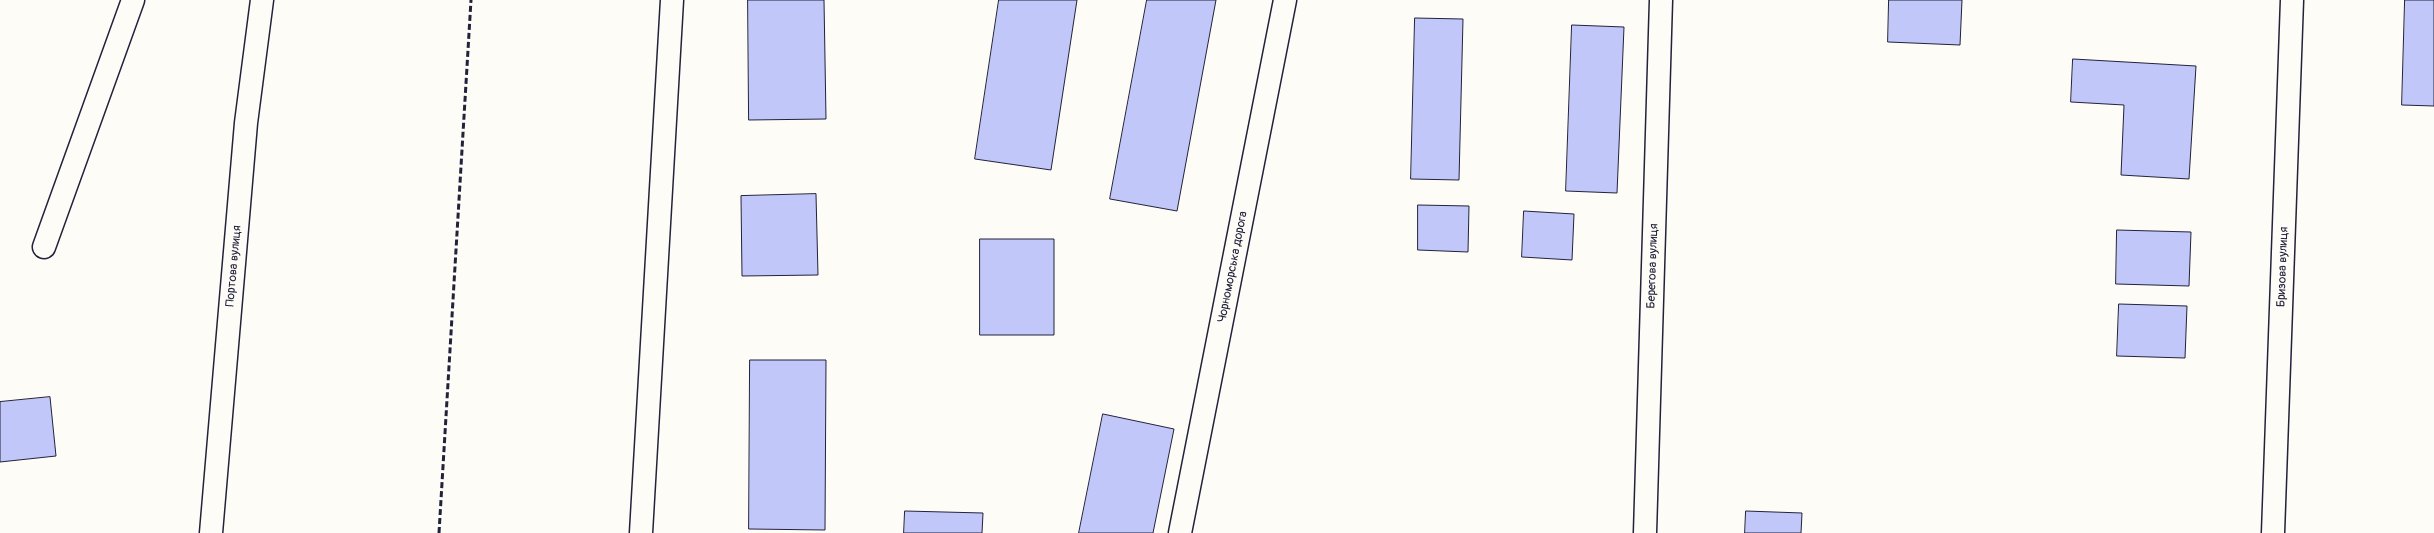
<!DOCTYPE html>
<meta charset="utf-8">
<style>
body{margin:0}
canvas{display:block;background:#fdfcf7}
</style>
<canvas width="2434" height="533"></canvas>
<script>
const ctx = document.querySelector('canvas').getContext('2d');
ctx.lineJoin = 'round';
function fillPath(path, color) { ctx.fillStyle = color; ctx.fill(path, 'evenodd'); }
function strokePath(path, color, width, dash) { ctx.strokeStyle = color; ctx.lineWidth = width; ctx.lineCap = dash ? 'butt' : 'round'; ctx.setLineDash(dash || []); ctx.stroke(path); }
function drawText(font, color, halo, rows, align = 'center') {
  ctx.font = font + ' Pangolin,sans-serif'; ctx.lineWidth = 3; ctx.setLineDash([]); ctx.textBaseline = 'middle'; ctx.strokeStyle = halo; ctx.fillStyle = color; for (const [text, x, y, turn = 0] of rows) {
    ctx.save(); ctx.translate(x, y); ctx.rotate((+turn || 0) * Math.PI / 180); ctx.textAlign = isNaN(turn) ? turn : align; if (halo) ctx.strokeText(text, 0, 0); ctx.fillText(text, 0, 0); ctx.restore();
  }
}
const building = new Path2D(`
 M748,0H824L826,119L749,120Z
 M999,0H1077L1051,170L975,159Z
 M1147,0H1216L1177,211L1110,199Z
 M1889,0H1962L1960,45L1888,42Z
 M2405,0H2434V106L2402,105Z
 M1415,18L1463,19L1459,180L1411,179Z
 M1572,25L1624,27L1617,193L1566,191Z
 M2073,59L2196,66L2189,179L2121,175L2124,105L2071,102Z
 M816,194L818,275L742,276L741,196Z
 M1418,205L1469,206L1468,252L1418,250Z
 M1524,211L1574,214L1572,260L1522,257Z
 M2117,230L2191,232L2189,286L2116,284Z
 M980,239H1054V335H980Z
 M2119,304L2187,306L2185,358L2117,356Z
 M750,360H826L825,530L749,529Z
 M50,397L56,456L0,462V402Z
 M1103,414L1174,429L1153,533H1079Z
 M905,511L983,513L982,533H904Z
 M1746,511L1802,513L1801,533H1745Z`);
const minor = new Path2D(`
 M44,247L133,0
 M211,533L246,123L262,0
 M641,533L672,0
 M1180,533L1285,0
 M1645,533L1661,0
 M2273,533L2292,0`);
const rail = new Path2D(`
 M439,533L471,0`);
const streetNames = [
 ["Портова вулиця",234,266,-85],
 ["Берегова вулиця",1653,266,-88],
 ["Чорноморська дорога",1233,267,-79],
 ["Бризова вулиця",2283,267,-88]
];
fillPath(building, '#c1c7f9');
strokePath(building, '#22223b', 1);
strokePath(minor, '#22223b', 25);
strokePath(minor, '#fdfcf7', 22);
strokePath(rail, '#22223b', 3, [6, 3]);
drawText('12px', '#22223b', '#fdfcf7', streetNames);
</script>
